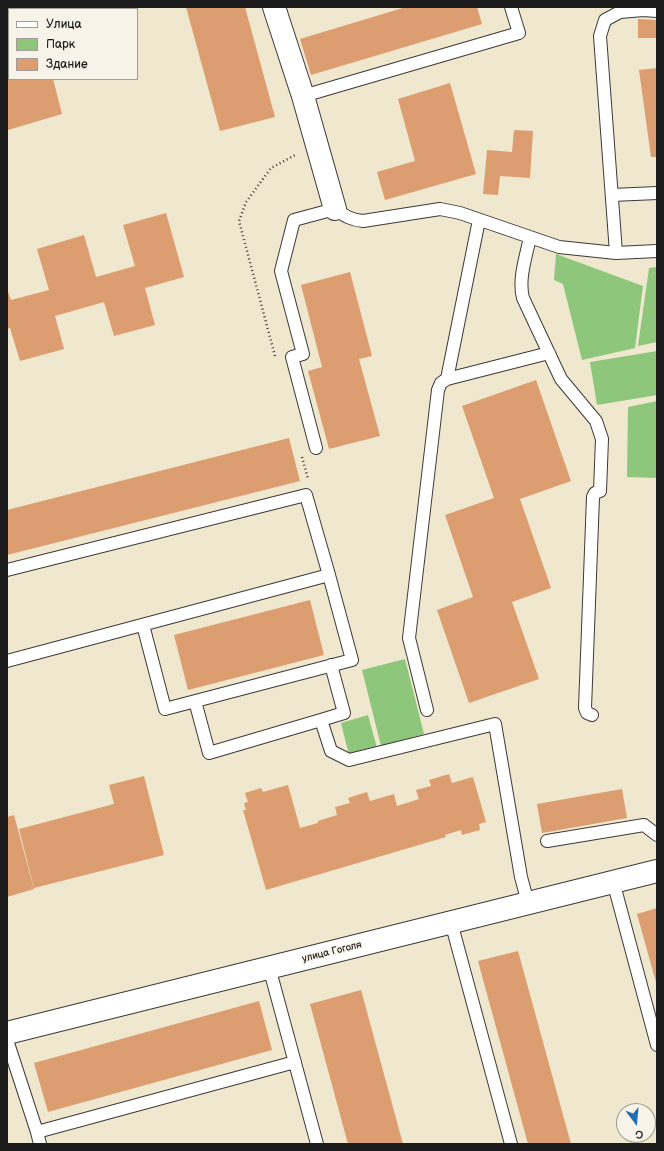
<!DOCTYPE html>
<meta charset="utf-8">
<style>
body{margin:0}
#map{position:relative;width:664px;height:1151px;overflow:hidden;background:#efe7ce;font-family:"Balsamiq Sans",sans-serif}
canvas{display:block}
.frame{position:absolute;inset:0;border:8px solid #1c1c1c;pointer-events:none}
.legend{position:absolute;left:8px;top:8px;width:130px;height:72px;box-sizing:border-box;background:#f7f3e8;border:1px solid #9f9d96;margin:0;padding:5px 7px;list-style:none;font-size:12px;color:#1c1c1c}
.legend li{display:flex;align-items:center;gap:8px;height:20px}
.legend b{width:20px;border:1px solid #9f9d96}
.north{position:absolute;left:616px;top:1103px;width:40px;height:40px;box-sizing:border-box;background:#f7f3e8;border:1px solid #9f9d96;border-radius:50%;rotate:164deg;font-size:11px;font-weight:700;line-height:16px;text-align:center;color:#1c1c1c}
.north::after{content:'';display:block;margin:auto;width:14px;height:18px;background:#1f6fb2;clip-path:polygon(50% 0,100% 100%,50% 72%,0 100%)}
</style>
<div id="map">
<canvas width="664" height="1151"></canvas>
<div class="frame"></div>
<ul class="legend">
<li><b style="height:5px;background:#fff"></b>Улица</li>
<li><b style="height:11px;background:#8ec77b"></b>Парк</li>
<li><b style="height:11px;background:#dc9e70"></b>Здание</li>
</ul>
<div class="north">С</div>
</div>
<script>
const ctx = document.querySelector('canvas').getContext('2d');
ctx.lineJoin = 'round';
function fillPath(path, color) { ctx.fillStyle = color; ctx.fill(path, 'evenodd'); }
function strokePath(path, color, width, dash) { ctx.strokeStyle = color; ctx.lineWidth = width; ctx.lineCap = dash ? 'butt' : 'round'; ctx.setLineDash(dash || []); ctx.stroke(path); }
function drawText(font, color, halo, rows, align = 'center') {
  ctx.font = font + ' "Balsamiq Sans",sans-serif'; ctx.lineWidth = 3; ctx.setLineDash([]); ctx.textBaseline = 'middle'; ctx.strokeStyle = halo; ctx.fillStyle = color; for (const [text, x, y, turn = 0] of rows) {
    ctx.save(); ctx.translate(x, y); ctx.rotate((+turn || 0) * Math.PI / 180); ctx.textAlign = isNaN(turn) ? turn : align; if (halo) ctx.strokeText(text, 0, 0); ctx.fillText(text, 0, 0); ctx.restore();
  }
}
const green = new Path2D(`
 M556,254L643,286L635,348L582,360L563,284L554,280Z
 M657,267V342L638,346L649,268Z
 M657,351V395L597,405L590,362Z
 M657,401V478L627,477L628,407Z
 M405,659L424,734L381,746L362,670Z
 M368,715L377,748L349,755L341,723Z`);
const building = new Path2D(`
 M7,7H33V9H9V79H53L62,114L8,130L7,126Z
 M186,7H245L275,117L220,131Z
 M406,7H477L482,24L311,75L300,39Z
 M638,19L657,20V38H638Z
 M657,68V157H651L639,70Z
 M450,83L476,174L385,200L377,172L415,161L398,99Z
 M514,130L533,131L530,178L500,176L498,195L483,194L487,150L512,152Z
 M166,213L184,277L145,288L155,325L114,336L104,302L55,316L64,349L20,361L10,328L7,329V289L11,300L49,290L37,249L84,235L96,277L135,266L123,225Z
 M350,272L372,356L359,359L380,436L329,449L308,371L322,367L301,285Z
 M536,380L571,481L520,499L551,588L512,602L539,679L469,703L437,610L473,597L445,515L494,498L462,406Z
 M289,438L300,481L7,555V510Z
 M310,600L324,655L188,690L174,635Z
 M449,774L452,783L473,777L486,822L479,824L480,830L462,835L461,830L445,835L446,837L266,890L243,810H246L244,803L248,802L245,793L261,788L263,792L288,785L300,828L318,823V821L337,815L335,807L350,803L348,798L367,792L370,801L394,794L397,806L419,799L416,790L431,786L429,780Z
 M144,776L164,855L34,888L19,829L114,804L109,785Z
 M622,789L627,818L542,833L537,804Z
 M14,815L34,889L7,897V817Z
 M657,908V986L637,914Z
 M518,951L571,1144H528L478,961Z
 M361,990L403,1144H348L310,1004Z
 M259,1001L272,1050L48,1112L34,1063Z`);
const path = new Path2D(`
 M275,356L239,221L246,202L271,168L297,154
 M302,457L308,479`);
const lane = new Path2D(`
 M64,7V9
 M643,7V10L657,11
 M303,96L519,33L511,7
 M612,195L657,193
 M530,237C526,257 518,279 523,298L561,379L596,421L602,439L600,491L595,493L593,497L585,708L587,713L592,715
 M616,253L600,36L605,20L620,12L643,10
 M447,379L479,220
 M316,448L292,357L303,354L281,271L294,220L335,209C345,216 351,220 363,221L440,209L460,213L559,247L616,253L657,251
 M7,570L306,495L329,575
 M7,661L329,575L352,660L165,709L143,625
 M195,701L209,753L321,720L331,751L349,760L495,724L521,877L528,903
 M427,710L409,638L438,390L441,383L447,379L549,353
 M321,720L344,713L331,665
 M547,841L644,825L657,835
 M613,881L657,1045
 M451,922L511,1144
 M269,967L317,1144
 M7,1040L37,1132L295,1062
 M37,1132L40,1144`);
const street = new Path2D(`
 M274,7L303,96L335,209
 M7,1033L657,871`);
const streetNames = [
 ["улица Гоголя",332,952,-14]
];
fillPath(green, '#8ec77b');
fillPath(building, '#dc9e70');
strokePath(lane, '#3c3a37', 14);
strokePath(street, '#3c3a37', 24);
strokePath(path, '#3c3a37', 2.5, [1, 3]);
strokePath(lane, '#fff', 12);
strokePath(street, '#fff', 22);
drawText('10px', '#1c1c1c', '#f7f3e8', streetNames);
</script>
